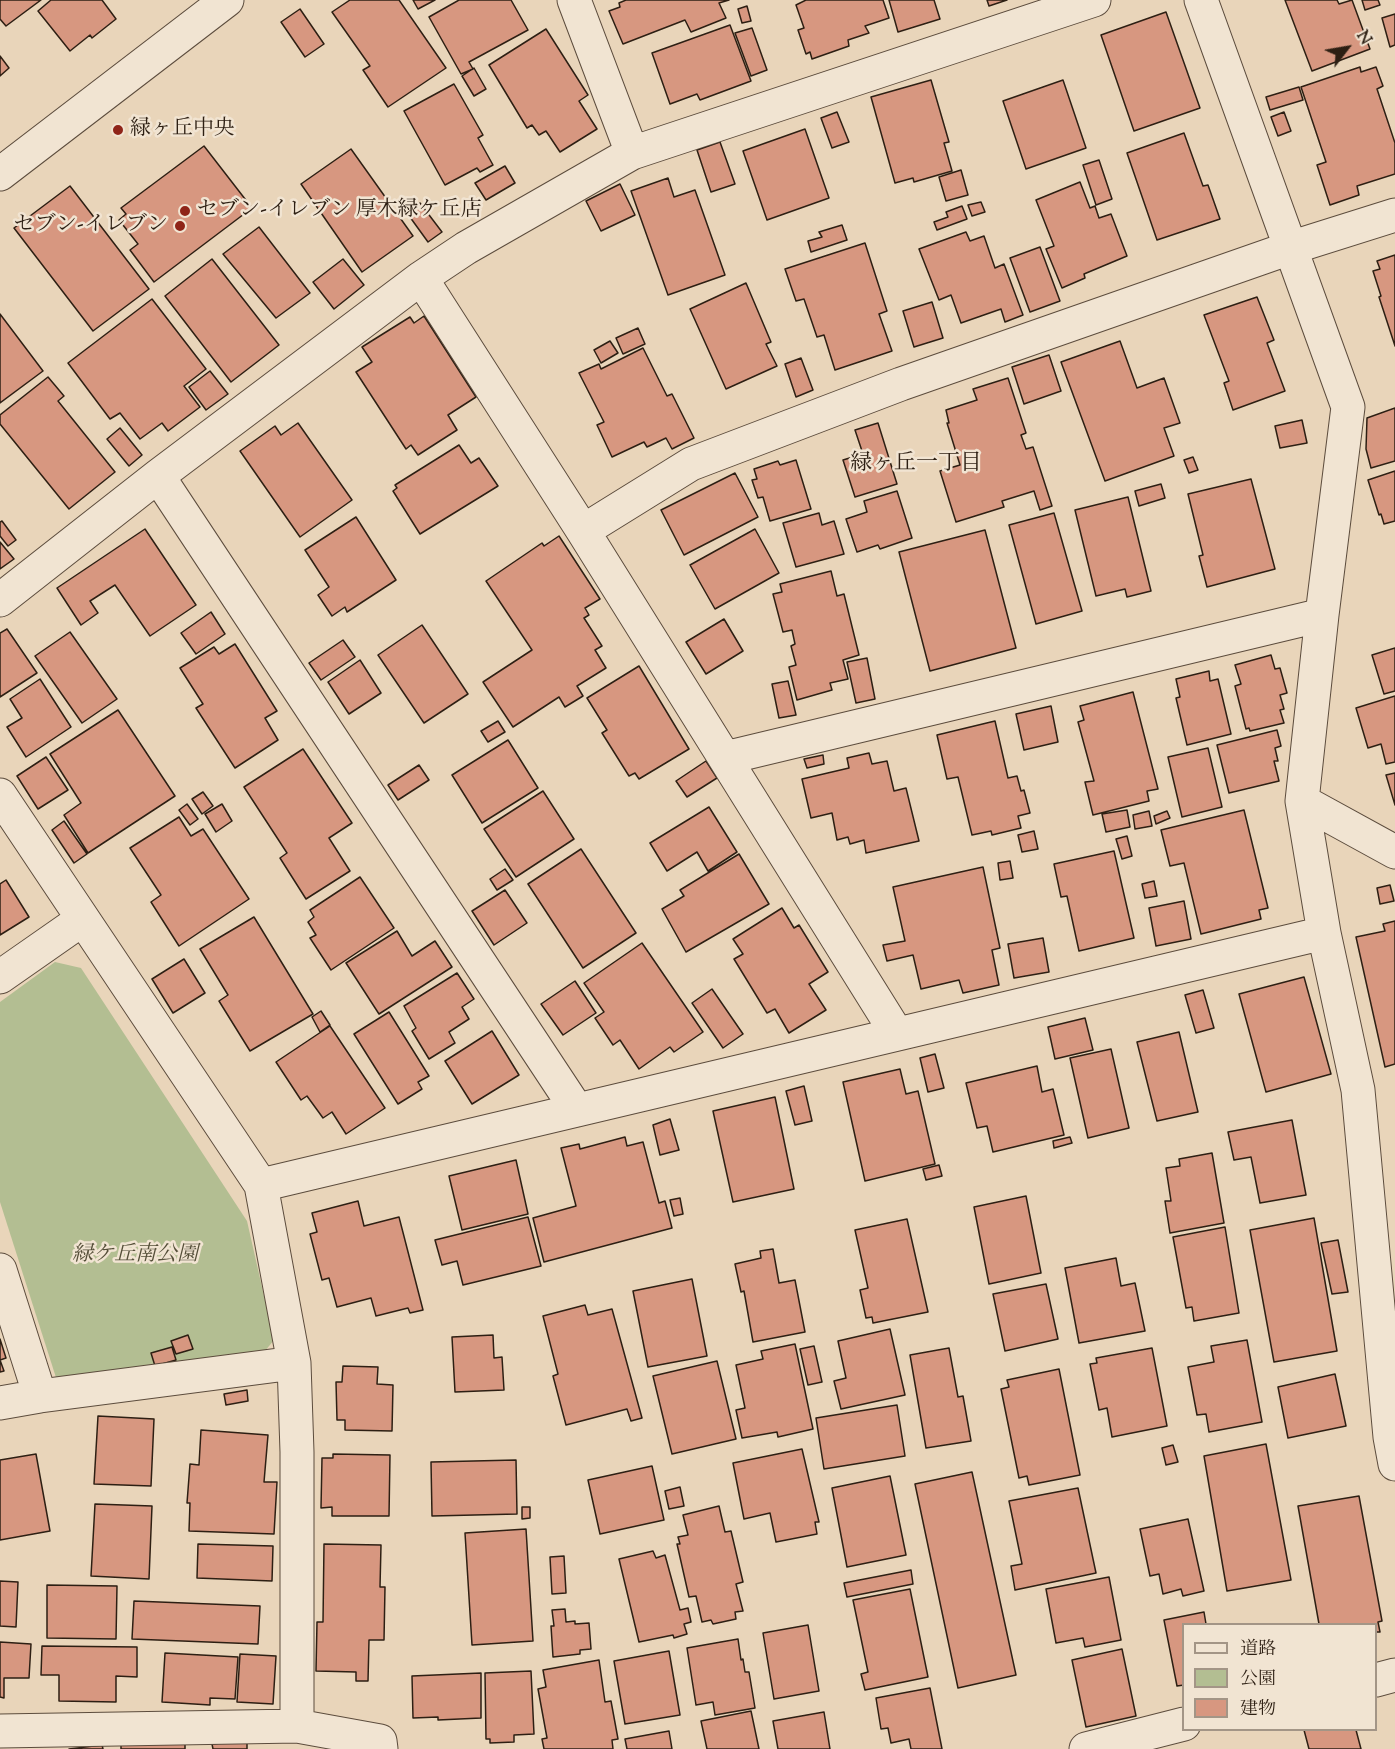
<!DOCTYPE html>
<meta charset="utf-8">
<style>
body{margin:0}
#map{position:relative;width:1395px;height:1749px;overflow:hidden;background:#e9d5ba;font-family:"Sorts Mill Goudy","Noto Serif JP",serif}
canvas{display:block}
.legend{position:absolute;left:1182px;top:1623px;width:195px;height:108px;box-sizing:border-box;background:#f1e4d2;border:2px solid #a39586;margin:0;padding:8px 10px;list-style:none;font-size:18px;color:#2d1f13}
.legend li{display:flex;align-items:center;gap:12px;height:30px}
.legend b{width:30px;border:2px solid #a39586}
.north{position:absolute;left:1317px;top:18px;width:60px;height:60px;-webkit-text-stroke:4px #f1e4d2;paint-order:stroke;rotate:59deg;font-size:16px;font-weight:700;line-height:24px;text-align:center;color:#2d1f13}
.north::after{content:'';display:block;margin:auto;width:21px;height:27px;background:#2d1f13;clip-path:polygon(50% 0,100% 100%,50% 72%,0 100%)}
</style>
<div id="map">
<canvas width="1395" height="1749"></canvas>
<ul class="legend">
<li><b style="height:8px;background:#f1e4d2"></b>道路</li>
<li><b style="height:16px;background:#b3be92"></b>公園</li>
<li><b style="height:16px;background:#d79780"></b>建物</li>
</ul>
<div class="north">N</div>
</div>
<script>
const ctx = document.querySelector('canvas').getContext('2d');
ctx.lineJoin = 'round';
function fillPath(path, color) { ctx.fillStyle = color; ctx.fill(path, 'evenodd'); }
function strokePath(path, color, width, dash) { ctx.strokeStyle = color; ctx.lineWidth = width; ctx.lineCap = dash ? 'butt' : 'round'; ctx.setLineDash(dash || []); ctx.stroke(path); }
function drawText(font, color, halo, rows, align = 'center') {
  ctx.font = font + ' "Sorts Mill Goudy","Noto Serif JP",serif'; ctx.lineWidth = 5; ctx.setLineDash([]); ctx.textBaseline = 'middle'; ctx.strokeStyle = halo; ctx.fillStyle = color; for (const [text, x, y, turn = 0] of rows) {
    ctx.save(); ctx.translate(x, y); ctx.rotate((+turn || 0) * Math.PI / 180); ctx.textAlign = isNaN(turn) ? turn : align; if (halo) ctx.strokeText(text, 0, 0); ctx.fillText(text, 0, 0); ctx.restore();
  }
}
const green = new Path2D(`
 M55,962L81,968L247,1221L274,1340L265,1351L59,1387L0,1202V1002Z`);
const building = new Path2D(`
 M0,0H41L6,26L0,19Z
 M51,0H102L116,19L92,38L90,35L70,51L38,11Z
 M350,0H399L446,68L388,107L363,70L370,66L332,12Z
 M413,0H435L418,9Z
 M459,0H511L528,30L469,62L473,69L461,74L429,17Z
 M626,0H729L719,3L726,18L691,32L685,20L623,44L609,11L620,7L619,3Z
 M806,0H883L889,18L865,26L869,33L848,40L849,46L812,59L810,52L806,54L798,30L804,28L796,5Z
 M889,0H934L940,19L898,32Z
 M987,0H1007L989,6Z
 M1285,0H1337L1339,4L1352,0L1370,49L1312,71Z
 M1362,0H1378L1380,5L1365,10Z
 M747,6L751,21L742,23L738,9Z
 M300,9L324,44L305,57L281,22Z
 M1166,12L1200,108L1134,131L1101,35Z
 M1395,14V45L1390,47L1382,18Z
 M730,25L751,81L700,100L697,94L670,104L652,53Z
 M752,28L767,70L751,76L735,33Z
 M546,29L588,95L579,101L597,129L560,152L546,131L539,135L532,125L527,128L489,65Z
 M0,56L9,68L0,76Z
 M1360,67L1361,72L1376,67L1383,86L1377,89L1395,143V174L1357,186L1359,195L1330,205L1317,165L1326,162L1301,87Z
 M474,68L486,89L474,96L462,76Z
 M931,80L949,142L944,143L952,171L914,182L913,178L895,183L871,97Z
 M1063,80L1086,148L1026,169L1003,101Z
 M454,84L483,135L478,138L493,165L480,172L477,168L445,185L404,111Z
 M1299,87L1303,100L1270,110L1266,97Z
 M837,112L849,142L832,148L821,118Z
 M1284,112L1291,131L1278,136L1271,117Z
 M805,129L829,198L767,220L743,151Z
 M1184,133L1203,186L1208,185L1220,219L1157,240L1127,153Z
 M720,142L735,184L711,192L697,150Z
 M204,146L252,208L154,282L130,250L138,244L119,220L126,214L121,208Z
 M351,149L413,236L362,272L301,184Z
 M1099,160L1112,199L1096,205L1083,165Z
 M505,166L515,183L486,200L475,183Z
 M961,170L968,195L946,201L939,177Z
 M668,178L674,197L695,190L725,275L668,295L631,191Z
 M1080,182L1090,208L1095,206L1099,218L1111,214L1127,256L1084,274L1085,278L1062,288L1046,249L1054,246L1036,200Z
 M620,184L635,215L601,231L586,201Z
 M70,186L149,289L93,331L14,228Z
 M981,202L985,212L972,216L968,205Z
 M420,203L442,232L428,242L407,213Z
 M962,206L967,219L937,230L934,222L948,217L946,212Z
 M842,225L847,240L811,252L808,241L822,237L819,232Z
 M259,227L310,293L276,318L223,254Z
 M966,232L970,241L984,236L995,268L1004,264L1023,315L1005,322L1001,309L961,323L951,295L939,300L919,249Z
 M865,243L887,311L879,314L892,351L835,370L824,335L817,337L804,299L796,301L785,269Z
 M1040,247L1060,301L1030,312L1010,258Z
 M1395,255V346L1379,297L1381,296L1373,271L1380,269L1377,261Z
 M212,259L279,345L231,382L165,296Z
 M343,259L364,285L334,309L313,282Z
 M746,283L771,342L766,344L777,366L726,389L690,309Z
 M1257,297L1274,340L1267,343L1285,391L1233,410L1224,383L1229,381L1204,315Z
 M152,299L206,369L184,386L200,407L168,431L162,423L140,439L120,413L110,419L68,363Z
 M932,302L943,338L914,347L903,311Z
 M0,314L43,371L0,403Z
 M424,316L476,397L448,415L457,430L418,455L411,445L406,449L356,372L372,362L362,347L410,317L414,323Z
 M638,328L645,344L623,354L616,338Z
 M610,341L618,353L601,363L594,350Z
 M1120,341L1137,388L1164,378L1180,423L1164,428L1174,456L1105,481L1061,362Z
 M643,348L667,396L672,394L694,438L672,449L666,438L647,447L644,442L612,457L597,425L604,422L579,373L599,364L601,369Z
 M1049,355L1061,391L1024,404L1012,367Z
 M801,358L813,390L796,397L785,364Z
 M210,371L228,394L206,410L189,387Z
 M48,377L64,396L58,401L115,472L69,509L0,424V415Z
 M1008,378L1026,433L1021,435L1026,449L1033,447L1052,506L1040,510L1034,491L1002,501L1004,507L956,522L940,471L960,465L947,423H949L946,410L977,400L973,389Z
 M1395,408V461L1371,468L1366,449L1367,418Z
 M1302,420L1307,443L1280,448L1275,426Z
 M298,423L352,500L300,537L240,451L275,426L281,435Z
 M878,423L897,484L855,497L843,460L863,454L855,430Z
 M120,428L142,455L129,466L107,439Z
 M459,445L471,463L479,458L498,486L420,534L393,491L397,488L395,485Z
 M1193,457L1198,470L1189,473L1184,460Z
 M796,460L811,509L770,521L763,497L758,498L752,480L757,479L754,469L778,461L780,465Z
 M1395,471V521L1384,524L1381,514L1379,515L1368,480Z
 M735,473L758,517L684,555L661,510Z
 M1251,479L1275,569L1207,587L1199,556L1203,555L1188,494Z
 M1161,484L1165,498L1139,506L1135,491Z
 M897,491L912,538L880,549L878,545L857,552L846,519L867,512L864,501Z
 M1128,497L1151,591L1127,597L1125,589L1096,596L1075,510Z
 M819,513L822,525L834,521L844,554L796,567L783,523Z
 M1054,513L1082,611L1036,624L1009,525Z
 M356,517L396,580L347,612L345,607L332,616L318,595L329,587L305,550Z
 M2,521L16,540L8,546L0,536V522Z
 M145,529L196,605L150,636L115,585L90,601L98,613L81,625L57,588Z
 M755,529L779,573L715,609L690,565Z
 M985,530L1016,648L930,671L899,552Z
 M559,536L600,599L585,608L589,615L584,618L602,646L595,650L606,668L577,686L583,696L565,707L559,697L513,727L483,682L532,650L486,581L542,543L544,546Z
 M0,542L14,559L0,569Z
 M831,571L837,596L844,594L859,655L843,660L848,679L830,683L832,690L797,700L789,667L796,665L791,646L795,644L792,630L783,632L773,594L782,592L780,584Z
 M211,612L225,634L196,654L181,633Z
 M724,619L743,651L706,674L686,642Z
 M422,625L468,694L424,723L378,655Z
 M7,629L37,673L0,697V633Z
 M70,632L117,699L82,723L35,656Z
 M343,640L355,657L321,680L309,663Z
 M235,644L277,711L265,718L278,740L235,768L196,708L203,704L180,668L214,647L219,654Z
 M1395,648V691L1384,694L1372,655Z
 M1271,655L1275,669L1280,668L1287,693L1280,695L1284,709L1280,710L1284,723L1250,731L1249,728L1246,729L1235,686L1241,684L1235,665Z
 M867,658L875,699L856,703L847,662Z
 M360,660L381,693L349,714L328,682Z
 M639,666L689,749L639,779L635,773L629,776L602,733L607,730L587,698Z
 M1209,671L1210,681L1218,679L1231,734L1187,745L1176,698L1180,697L1176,679Z
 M40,679L71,727L26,757L7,727L22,718L10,699Z
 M788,681L796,715L779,718L772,684Z
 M1133,692L1158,789L1147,791L1149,801L1093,815L1085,782L1094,781L1078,722L1084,720L1080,706Z
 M1395,696V762L1386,764L1381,744L1368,748L1356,708Z
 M1051,706L1058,742L1024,750L1016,714Z
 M118,710L175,796L88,853L64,815L81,803L50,754Z
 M498,721L505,732L488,742L481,731Z
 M995,721L1008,778L1017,776L1021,791L1024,790L1030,813L1018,816L1021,828L992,835L991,831L972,835L958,777L947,779L937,735Z
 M1277,730L1281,746L1275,748L1278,761H1274L1279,781L1229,793L1217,745Z
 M508,740L538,788L482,823L452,775Z
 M1208,748L1222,807L1182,817L1168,757Z
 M303,749L352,823L329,838L350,871L306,899L280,858L287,853L244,787Z
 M869,753L872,764L887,761L894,791L906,788L919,841L866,853L864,840L850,844L848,837L837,840L832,813L811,818L802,779L849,768L847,758Z
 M823,755L824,764L807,768L804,759Z
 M46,757L68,790L38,809L17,776Z
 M706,761L717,778L687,797L676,781Z
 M419,765L429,780L398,800L388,785Z
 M1395,773V805L1386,775Z
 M543,791L574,839L516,877L484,829Z
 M203,792L213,806L202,814L192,799Z
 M187,804L198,819L190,825L179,810Z
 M222,804L232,821L216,832L205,814Z
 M709,807L737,852L708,871L697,852L667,871L650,843Z
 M1127,810L1130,827L1106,832L1102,814Z
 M1244,810L1268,908L1259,910L1261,919L1201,934L1184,863L1170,866L1161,830Z
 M1149,811L1152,826L1135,829L1133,815Z
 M1167,811L1170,818L1156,824L1154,816Z
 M179,817L191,836L203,829L249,899L179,946L151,902L161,895L130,848Z
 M64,821L87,854L74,863L52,830Z
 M1034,831L1038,849L1022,852L1018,835Z
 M1127,836L1132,856L1122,859L1116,839Z
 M581,849L636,933L583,968L528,884Z
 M1114,851L1134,938L1079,951L1067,896L1061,897L1054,864Z
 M739,854L769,904L686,952L662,909L684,896L680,890Z
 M1010,861L1013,878L1000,880L998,863Z
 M983,867L1000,948L992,950L999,985L963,993L959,980L921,989L913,955L887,961L883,945L905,941L893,887Z
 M505,869L513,880L497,890L490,879Z
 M360,877L394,928L331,970L310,938L316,935L308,922L314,917L310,910Z
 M6,880L29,917L0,935V884Z
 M1154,881L1157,896L1145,898L1142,884Z
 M1390,885L1394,901L1380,904L1377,888Z
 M505,890L527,923L494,945L472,911Z
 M1184,901L1191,939L1156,946L1149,908Z
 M782,908L794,928L799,925L828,972L809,984L826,1010L789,1033L775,1009L767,1013L734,959L743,954L733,939Z
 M254,917L313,1014L250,1051L219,1001L228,995L200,949Z
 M1395,921V1064L1385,1067L1356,937L1385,931L1383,924Z
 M397,931L412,956L435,941L452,967L379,1014L346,963Z
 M1043,938L1049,972L1014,978L1008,944Z
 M642,943L703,1032L674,1052L670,1047L639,1069L620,1040L613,1045L595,1018L604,1012L584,983Z
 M184,959L205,993L173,1013L152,979Z
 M457,973L474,999L462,1007L469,1019L449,1032L455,1043L429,1059L412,1031L416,1028L404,1006Z
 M1304,977L1331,1074L1266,1092L1239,994Z
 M575,981L596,1013L563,1035L541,1004Z
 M712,989L743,1034L723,1048L692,1003Z
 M1203,990L1214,1028L1196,1033L1185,995Z
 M321,1011L330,1025L320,1032L312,1017Z
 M389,1012L429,1076L418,1082L422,1089L398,1104L354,1034Z
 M1085,1018L1093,1050L1055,1059L1048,1027Z
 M330,1026L385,1108L346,1134L332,1112L323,1118L307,1096L301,1100L276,1062Z
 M492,1031L519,1075L472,1104L445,1061Z
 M1179,1032L1198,1112L1157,1121L1137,1042Z
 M1111,1049L1129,1128L1088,1138L1070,1058Z
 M935,1054L944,1088L928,1092L920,1058Z
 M1037,1066L1042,1092L1053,1089L1064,1135L993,1152L987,1126L977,1128L966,1083Z
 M900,1069L906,1094L918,1091L935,1164L865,1181L843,1082Z
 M804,1086L812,1121L795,1125L786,1091Z
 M775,1097L794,1189L733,1202L713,1111Z
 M670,1119L679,1150L660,1155L653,1125Z
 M1292,1120L1306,1195L1260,1203L1251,1157L1234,1160L1228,1132Z
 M625,1137L627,1146L643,1142L659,1203L665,1201L672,1228L544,1262L533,1218L576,1206L561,1148L579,1144L580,1149Z
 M1070,1137L1072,1143L1054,1148L1053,1141Z
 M1212,1153L1224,1223L1170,1233L1165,1201H1171L1166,1168L1180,1166L1179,1159Z
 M516,1160L528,1214L462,1230L449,1176Z
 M939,1165L942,1176L926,1180L923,1169Z
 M1026,1196L1041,1273L989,1284L974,1207Z
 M680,1198L683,1214L674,1216L670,1200Z
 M358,1201L364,1226L399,1217L423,1310L410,1313L408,1308L376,1316L371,1298L337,1307L329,1278L322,1280L310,1234L317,1232L312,1213Z
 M528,1217L541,1266L463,1285L457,1261L442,1265L435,1240Z
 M1314,1218L1337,1351L1274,1362L1250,1230Z
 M907,1219L928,1312L873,1323L872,1317L866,1318L860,1290L868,1288L855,1230Z
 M1225,1227L1239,1313L1194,1321L1192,1307L1186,1308L1173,1237Z
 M1338,1240L1348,1292L1332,1294L1321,1243Z
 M773,1249L779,1283L795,1280L805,1332L753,1342L744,1291L741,1292L735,1264L761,1258L760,1251Z
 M1116,1258L1121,1286L1135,1283L1145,1331L1079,1343L1065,1268Z
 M692,1279L707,1356L648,1367L633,1291Z
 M1046,1284L1058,1339L1005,1351L993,1294Z
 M585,1305L588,1315L612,1309L642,1418L631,1421L627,1409L566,1425L553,1376L558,1374L543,1316Z
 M890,1329L905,1395L841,1409L834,1381L846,1378L838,1341Z
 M188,1335L193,1349L176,1354L171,1341Z
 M493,1335L494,1358L502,1357L504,1390L455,1392L452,1337Z
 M0,1339L6,1358L0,1360L4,1371L0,1372Z
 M1247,1340L1262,1422L1209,1432L1206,1414L1197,1415L1188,1367L1214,1362L1211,1346Z
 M795,1344L813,1429L778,1437L777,1432L742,1438L736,1410L745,1408L736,1365L763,1359L761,1351Z
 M814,1346L822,1382L808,1385L800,1349Z
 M172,1347L176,1360L155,1366L151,1353Z
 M949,1348L958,1397L963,1396L971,1441L926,1448L910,1355Z
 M1152,1348L1167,1426L1112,1437L1107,1408L1099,1410L1090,1364L1097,1363L1096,1358Z
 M717,1361L736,1439L672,1454L653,1376Z
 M343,1366L378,1367L377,1384L393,1385L392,1431L345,1430V1420H337L336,1382H342Z
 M1059,1369L1080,1475L1029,1485L1027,1476L1019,1478L1001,1389L1009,1387L1007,1380Z
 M1335,1374L1346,1426L1288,1438L1278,1387Z
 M247,1390L248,1401L226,1405L224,1394Z
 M897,1405L905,1456L824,1469L816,1418Z
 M98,1416L154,1419L151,1486L94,1484Z
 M201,1430L268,1435L264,1482H277L274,1534L189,1531L190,1503H187L190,1464L199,1465Z
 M1266,1444L1291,1580L1227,1591L1204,1456Z
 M1173,1445L1178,1462L1166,1465L1162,1448Z
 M802,1449L819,1522H815L817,1534L776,1542L770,1513L744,1519L733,1463Z
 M36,1454L50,1531L0,1540V1460Z
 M333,1454L390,1455L389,1516H332V1507L321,1508L322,1458H333Z
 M516,1460L517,1514L432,1516L431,1462Z
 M652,1466L664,1520L600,1534L588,1480Z
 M972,1472L1016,1675L958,1688L915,1484Z
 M890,1476L906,1555L847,1567L832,1488Z
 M680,1487L684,1506L669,1509L665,1491Z
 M1078,1488L1096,1573L1015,1590L1011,1566L1022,1564L1009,1501Z
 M1359,1496L1382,1621L1378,1622L1380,1632H1376V1624H1319L1298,1506Z
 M95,1504L152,1506L149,1579L91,1576Z
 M719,1506L725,1532L731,1531L743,1582L736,1584L743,1611L735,1612L736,1619L713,1624L711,1620L702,1622L696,1596L689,1597L677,1544H680L678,1537L688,1535L683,1515Z
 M522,1507H530V1518L522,1519Z
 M1188,1519L1204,1591L1183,1596L1181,1589L1163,1594L1159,1574L1150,1576L1140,1529Z
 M526,1529L533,1641L472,1645L465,1533Z
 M198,1544L273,1546L272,1581L197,1578Z
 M324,1544L381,1545L380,1587H385L384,1640H369L368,1681H356V1672L316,1671L317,1622H323Z
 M653,1551L656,1558L665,1555L680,1610L688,1608L691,1622L684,1624L687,1634L674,1638L673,1635L639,1642L619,1559Z
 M564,1556L566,1593L552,1594L550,1557Z
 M911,1570L913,1584L847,1597L844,1583Z
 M1109,1577L1121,1640L1085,1647L1083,1638L1056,1643L1046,1589Z
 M0,1581L18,1582L16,1627L0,1626Z
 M47,1585L117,1586L116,1639L47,1638Z
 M910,1589L928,1677L865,1690L861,1674L868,1672L853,1600Z
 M134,1601L260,1606L258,1644L132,1639Z
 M565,1609L566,1622L575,1621V1624L589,1623L591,1649L580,1650V1654L553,1657L551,1626H554L552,1610Z
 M1204,1612L1206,1624H1184V1685L1177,1686L1164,1620Z
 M808,1625L819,1691L774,1699L763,1633Z
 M738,1639L741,1660L743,1659L745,1672H749L755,1708L715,1715L713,1702L696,1705L687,1648Z
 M0,1642L31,1644L29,1678H4V1698L0,1697Z
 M42,1646L137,1647V1677L116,1676V1702L59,1701V1675H41Z
 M1122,1649L1136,1716L1086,1727L1072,1660Z
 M669,1651L680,1715L625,1724L614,1661Z
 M165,1653L238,1657L235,1699L210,1698V1705L162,1702Z
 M240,1654L276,1656L273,1704L237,1702Z
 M599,1660L605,1702L611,1701L618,1739L612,1740L613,1749H544L542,1739L547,1738L538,1689L546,1687L543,1670Z
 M531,1671L534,1734L514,1735V1742L490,1743V1739H486L485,1673Z
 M481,1673V1718L438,1720V1717L413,1718L412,1676Z
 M930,1688L942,1749H911L909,1739L891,1743L888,1728L881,1729L876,1698Z
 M751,1711L759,1749H707L701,1721Z
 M824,1712L830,1749H778L773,1721Z
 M1304,1730H1356L1361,1749H1309Z
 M669,1731L672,1749H627L625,1739Z
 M247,1740V1749H213L212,1744Z
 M185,1743V1749H121V1744Z
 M102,1745L103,1749H69Z`);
const minor = new Path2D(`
 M574,0L632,153
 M1201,0L1348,407L1322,615L1302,801L1324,933L1358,1090L1390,1437L1395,1464
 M0,174L227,0
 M421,278L583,531L897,1034
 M158,476L577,1110
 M583,531L691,464L901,384L1290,248L1395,215
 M0,600L158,476L421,278L466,248L632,153L1094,0
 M725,758L1322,615
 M0,795L261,1185L294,1363L297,1452V1726
 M1302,801L1395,852
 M0,977L83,919
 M261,1185L1324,933
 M0,1270L40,1396
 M0,1403L40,1396L294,1363
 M1376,1680L1395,1675
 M0,1731L297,1726L380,1741L381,1749
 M1086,1749L1184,1724`);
const markers = [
 [118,130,6,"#8f2418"],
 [185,211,6,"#8f2418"],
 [180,226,6,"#8f2418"]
];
const poiNames = [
 ["緑ヶ丘中央",130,130],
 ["セブン-イレブン 厚木緑ケ丘店",197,211],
 ["セブン-イレブン",168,226,"right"]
];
const parkNames = [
 ["緑ケ丘南公園",135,1256]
];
const neighbourhoodNames = [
 ["緑ヶ丘一丁目",916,465]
];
fillPath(green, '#b3be92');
fillPath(building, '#d79780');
strokePath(building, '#2d1f13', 1.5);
strokePath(minor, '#5c4c3d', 35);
strokePath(minor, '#f1e4d2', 33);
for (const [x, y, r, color] of markers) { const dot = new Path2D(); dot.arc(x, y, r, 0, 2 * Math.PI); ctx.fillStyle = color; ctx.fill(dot); strokePath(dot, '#f1e4d2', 2); }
drawText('21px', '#2d1f13', '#f1e4d2', poiNames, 'left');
drawText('italic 21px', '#554f39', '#f1e4d2', parkNames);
drawText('22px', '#2d1f13', '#f1e4d2', neighbourhoodNames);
</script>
